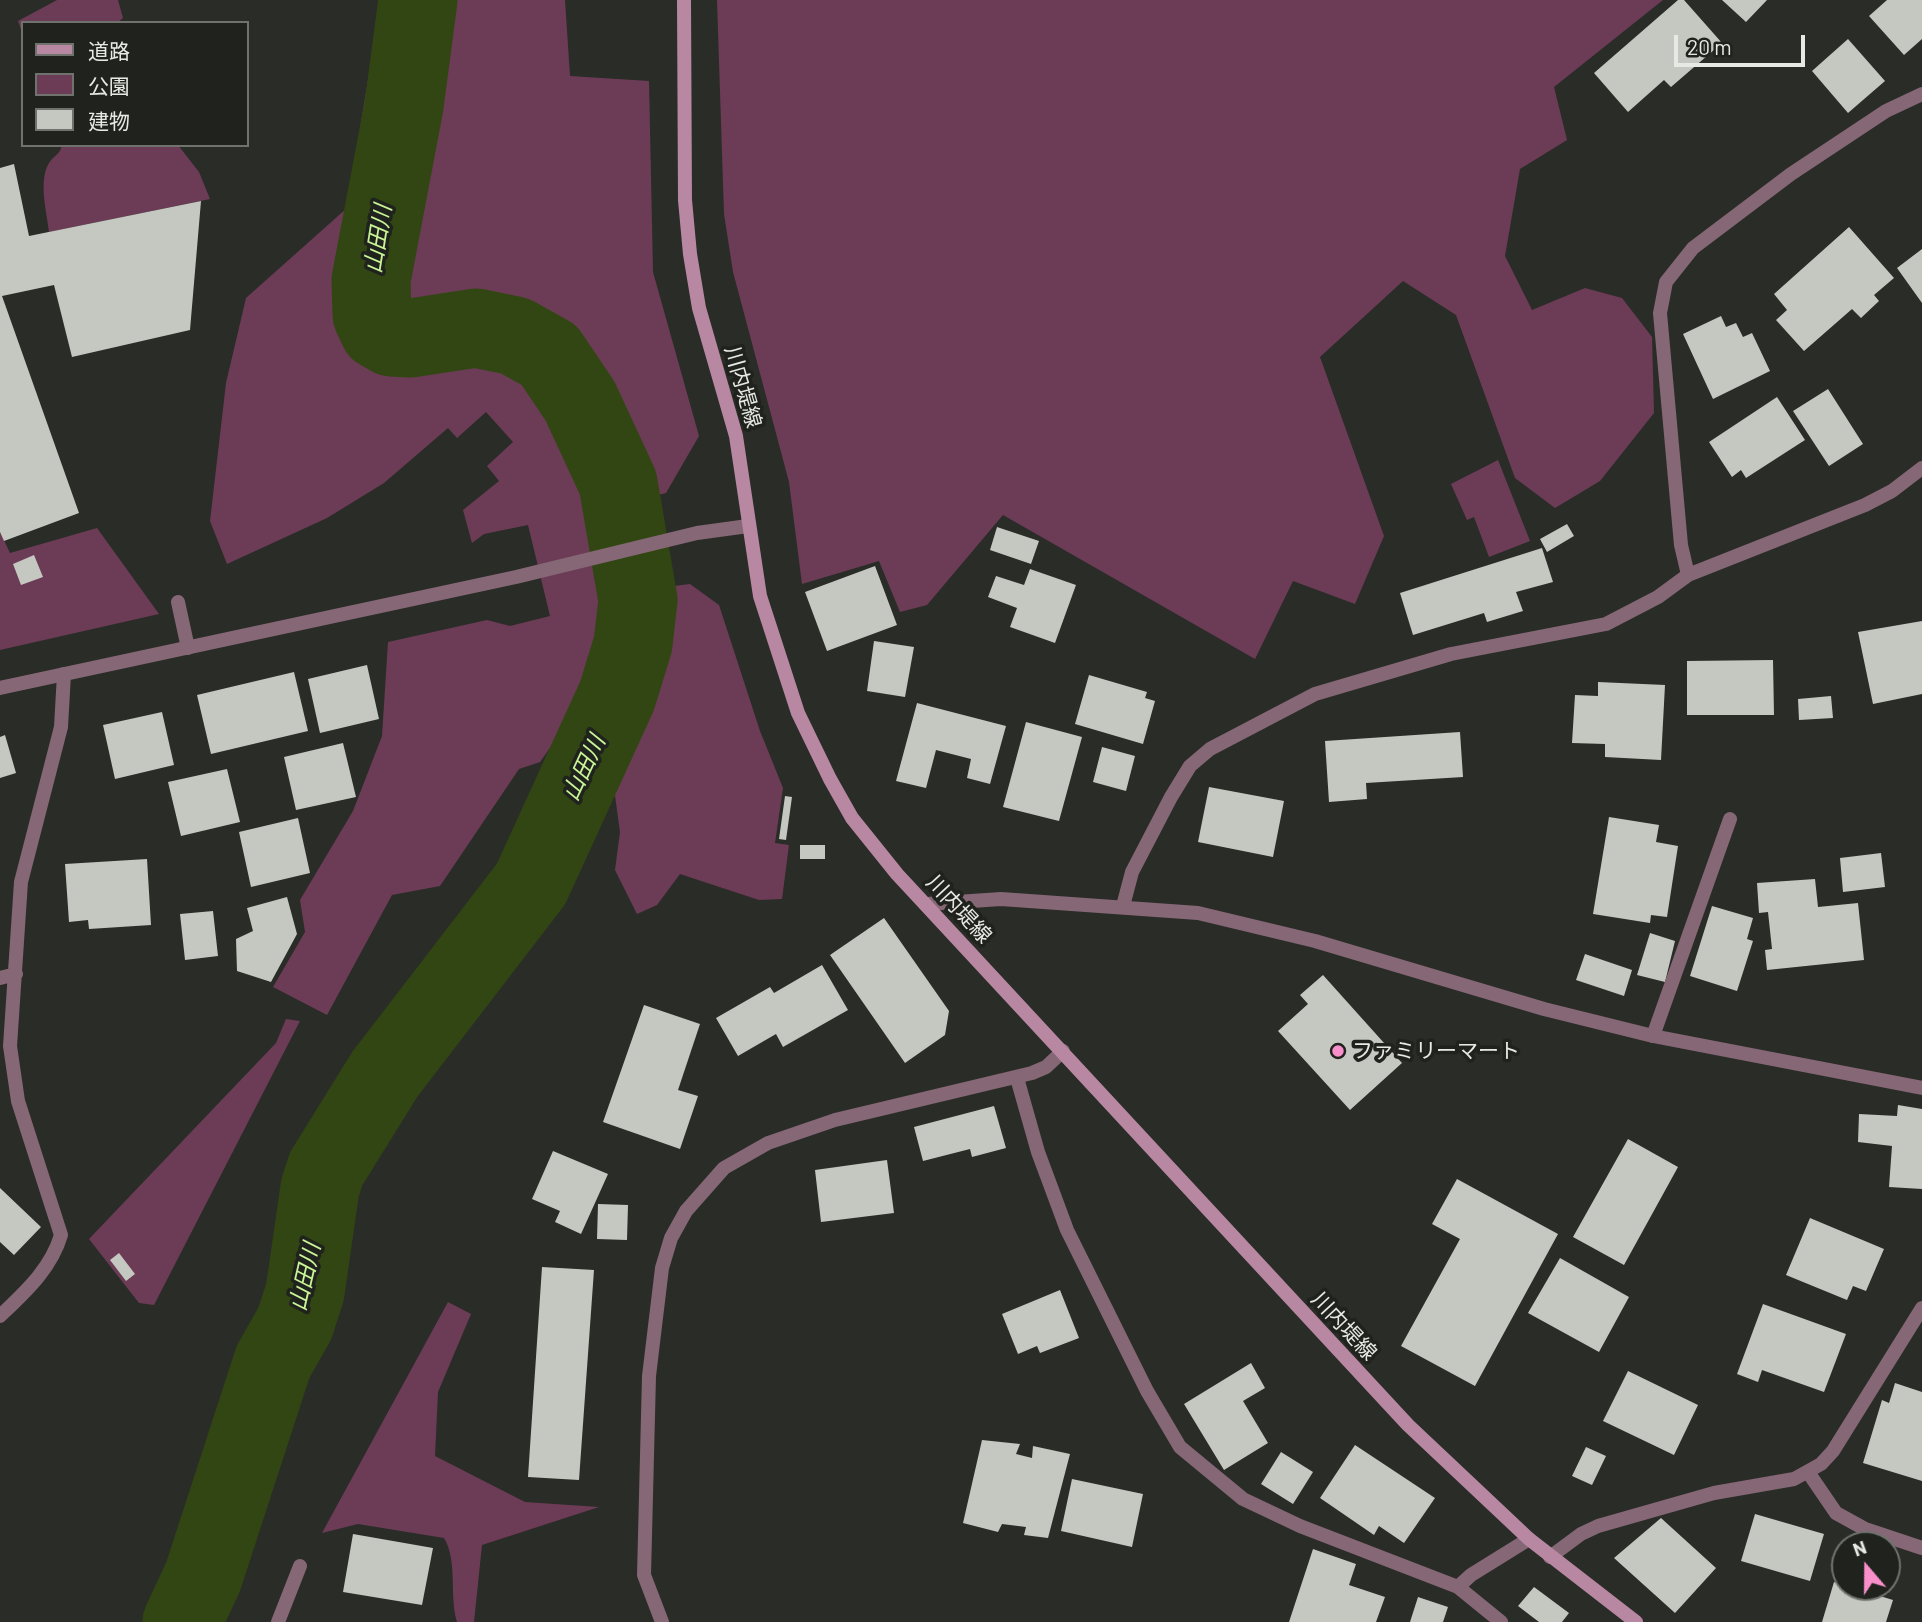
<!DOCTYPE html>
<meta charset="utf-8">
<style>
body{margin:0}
#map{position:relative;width:1922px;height:1622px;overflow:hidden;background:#2a2c27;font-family:Barlow,"Noto Sans JP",sans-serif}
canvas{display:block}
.legend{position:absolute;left:21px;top:21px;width:228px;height:126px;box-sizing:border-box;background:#20231d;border:2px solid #70726d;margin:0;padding:9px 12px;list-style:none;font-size:21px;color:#e7e9e5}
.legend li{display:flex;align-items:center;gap:14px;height:35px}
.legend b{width:35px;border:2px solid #70726d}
.north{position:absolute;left:1831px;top:1531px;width:70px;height:70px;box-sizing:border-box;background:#20231d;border:2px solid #70726d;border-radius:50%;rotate:340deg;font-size:19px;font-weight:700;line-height:28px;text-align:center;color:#e7e9e5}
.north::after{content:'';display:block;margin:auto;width:24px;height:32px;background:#f98fca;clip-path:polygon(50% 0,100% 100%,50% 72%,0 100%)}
.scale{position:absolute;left:1674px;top:35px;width:131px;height:32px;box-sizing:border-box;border:4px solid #e7e9e5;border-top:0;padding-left:9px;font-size:21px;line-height:24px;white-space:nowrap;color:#e7e9e5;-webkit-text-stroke:5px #20231d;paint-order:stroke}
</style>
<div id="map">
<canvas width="1922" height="1622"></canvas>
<ul class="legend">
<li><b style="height:9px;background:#b887a1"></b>道路</li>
<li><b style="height:19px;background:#6c3c56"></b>公園</li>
<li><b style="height:19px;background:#c5c8c1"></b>建物</li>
</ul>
<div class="north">N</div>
<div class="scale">20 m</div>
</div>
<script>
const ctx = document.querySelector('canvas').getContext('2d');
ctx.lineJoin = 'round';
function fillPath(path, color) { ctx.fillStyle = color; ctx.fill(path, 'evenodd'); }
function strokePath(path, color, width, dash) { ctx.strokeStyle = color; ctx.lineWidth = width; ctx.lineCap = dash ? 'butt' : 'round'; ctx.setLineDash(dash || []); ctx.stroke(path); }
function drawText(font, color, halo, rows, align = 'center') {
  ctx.font = font + ' Barlow,"Noto Sans JP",sans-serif'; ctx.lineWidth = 7; ctx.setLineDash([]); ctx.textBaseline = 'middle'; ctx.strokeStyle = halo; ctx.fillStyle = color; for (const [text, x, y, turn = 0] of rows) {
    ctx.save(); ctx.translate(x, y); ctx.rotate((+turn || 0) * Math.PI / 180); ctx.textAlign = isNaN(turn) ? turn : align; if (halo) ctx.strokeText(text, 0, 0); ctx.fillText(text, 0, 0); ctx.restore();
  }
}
const green = new Path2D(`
 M57,0H118L123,18L117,23H23V35L18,21Z
 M381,0H565L570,76L649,81L653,272L699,436L666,493L651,497L674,586L690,584L719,605L760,731L783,788L775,843L789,845L782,899L759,900L680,874L657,905L637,914L615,870L620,832L613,781L644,657L602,639L578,709L540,762L519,769L440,886L392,895L327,1015L273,987L305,932L300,900L353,811L382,736L388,642L487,620L510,626L550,616L528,525L484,534L472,543L463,510L499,481L487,466L513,442L486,412L457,438L448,428L384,483L327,518L227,564L210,521L226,383L246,298L347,208Z
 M717,0H1663L1554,87L1567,140L1520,169L1505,256L1532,310L1585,288L1622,298L1652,337L1654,413L1600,481L1555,508L1515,478L1456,315L1403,281L1320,357L1384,536L1355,604L1293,581L1255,659L1003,515L927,605L900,612L879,561L802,584L789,482L733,272L724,214Z
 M62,145H178L199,172L210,199L49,232C47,213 38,181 49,163C54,155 60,155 62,145Z
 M1498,460L1530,541L1489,557L1474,517L1467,520L1451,484Z
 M97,528L159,614L0,650V532L10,553Z
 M286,1019L300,1021L154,1305L139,1303L89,1239L276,1043Z
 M448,1302L471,1314L438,1392L435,1456L525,1502L599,1507L482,1545L474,1622H457C449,1596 458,1561 444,1538L358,1524L322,1533Z`);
const river = new Path2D(`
 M182,1622L203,1577L273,1362L295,1323L305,1292L320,1188L326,1169L385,1074L531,884L617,696L633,644L638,600L618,483L580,401L549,355L515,336L476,328L411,338L391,337L379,330L372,315L371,280L404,106L418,0`);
const building = new Path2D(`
 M1678,0H1684L1722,43L1671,87L1664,80L1628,112L1594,73Z
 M1722,0H1767L1746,22Z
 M1887,0H1922V39L1904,55L1869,16Z
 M1848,39L1885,81L1848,113L1812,71Z
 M14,164L29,236L201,201L190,330L72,357L54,285L2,296L79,513L4,541L0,532V168Z
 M1849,227L1894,278L1874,295L1879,301L1861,318L1852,309L1804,351L1776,320L1787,310L1774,294Z
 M1922,249V303L1897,268Z
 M1721,316L1726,327L1736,323L1743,337L1752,333L1770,371L1713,399L1683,334Z
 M1828,389L1863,444L1829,466L1793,411Z
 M1777,397L1805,440L1746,478L1741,470L1732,477L1709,442Z
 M1567,524L1574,536L1547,552L1540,539Z
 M997,527L1039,541L1031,564L990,550Z
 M1542,548L1553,582L1516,592L1523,611L1487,622L1484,613L1413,635L1400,593Z
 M34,555L43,577L21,585L13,564Z
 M875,566L897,625L827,651L805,592Z
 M1030,569L1076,585L1055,643L1010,627L1017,608L988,597L996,576L1024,585Z
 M1922,621V694L1873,704L1858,632Z
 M874,641L914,647L905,697L867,691Z
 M1773,660L1774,715H1687V661Z
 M367,665L379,719L320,733L308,679Z
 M294,672L308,731L211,754L197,695Z
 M1089,675L1147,692L1145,698L1155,701L1143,744L1075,724Z
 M1598,682L1665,685L1661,760L1605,757V744L1572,743L1575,695L1598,696Z
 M1831,696L1833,718L1799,720L1798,699Z
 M917,703L1006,726L990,784L967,778L971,759L936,750L926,788L896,781Z
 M162,712L174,765L115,779L103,725Z
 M1026,722L1082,737L1059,821L1003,807Z
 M1460,732L1463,777L1366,783L1367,799L1329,802L1325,741Z
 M5,735L16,773L0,778V737Z
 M343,743L356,797L296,810L284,757Z
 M1102,747L1135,756L1126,791L1093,782Z
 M227,769L240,822L181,836L168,782Z
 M1209,787L1284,801L1273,857L1198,842Z
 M785,796L792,797L786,840L779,839Z
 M1609,817L1659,825L1656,842L1678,846L1667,917L1651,915L1650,923L1593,914Z
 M298,818L310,873L251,887L239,832Z
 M800,845H825V859H800Z
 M1881,853L1885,887L1843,892L1840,858Z
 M147,859L151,925L89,929L88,920L69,922L65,864Z
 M1815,879L1818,907L1858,903L1864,960L1767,970L1765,950L1772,949L1768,912L1759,913L1757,883Z
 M287,897L297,934L271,982L237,971L236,939L253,931L247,908Z
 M1712,906L1753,918L1747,939L1753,941L1737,991L1690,976Z
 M213,911L218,956L185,960L180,914Z
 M884,918L949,1011L945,1035L905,1063L830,955Z
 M1650,933L1675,941L1665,982L1637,975Z
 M1585,954L1632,970L1624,996L1576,980Z
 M822,965L848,1010L783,1047L776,1034L738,1056L716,1018L770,987L774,993Z
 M1323,975L1402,1063L1350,1110L1278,1031L1308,1004L1300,995Z
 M644,1005L700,1024L678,1090L698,1096L680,1149L603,1122Z
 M1898,1105L1922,1109V1189L1889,1187L1892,1146L1858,1142L1859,1114L1897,1116Z
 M994,1106L1006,1148L972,1157L970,1149L923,1161L914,1127Z
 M1628,1139L1678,1167L1624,1265L1573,1237Z
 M553,1151L608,1174L581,1234L555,1222L560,1211L532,1199Z
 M887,1160L894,1213L821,1222L815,1170Z
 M1457,1179L1558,1234L1475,1386L1401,1346L1460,1239L1432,1224Z
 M0,1188L41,1227L14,1255L0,1242Z
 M598,1204L628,1205L627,1240L597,1239Z
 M1810,1218L1884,1249L1866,1291L1853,1286L1847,1300L1786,1275Z
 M119,1253L135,1274L126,1281L110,1260Z
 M1560,1258L1629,1297L1599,1352L1528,1313Z
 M542,1267L594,1270L579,1480L528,1477Z
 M1060,1290L1079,1338L1040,1353L1037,1346L1018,1354L1002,1314Z
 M1763,1304L1846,1334L1824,1392L1762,1370L1758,1382L1737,1374Z
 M1251,1363L1265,1388L1243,1401L1268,1443L1224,1470L1184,1404Z
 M1628,1371L1698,1405L1674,1455L1603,1421Z
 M1895,1383L1922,1392V1481L1863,1463L1882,1400L1889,1403Z
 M982,1440L1020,1444L1016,1454L1032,1458L1033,1446L1070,1454L1048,1538L1024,1535L1026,1527L1002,1524L998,1532L963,1523Z
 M1355,1445L1435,1498L1404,1543L1379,1526L1374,1535L1320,1498Z
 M1586,1447L1606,1456L1592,1485L1572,1476Z
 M1281,1452L1313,1472L1293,1504L1261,1484Z
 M1072,1479L1143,1494L1132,1547L1061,1531Z
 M1755,1514L1824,1534L1810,1581L1741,1561Z
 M1661,1518L1716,1568L1675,1613L1614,1558Z
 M353,1534L433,1548L422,1605L343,1592Z
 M1313,1549L1356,1564L1349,1585L1385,1597L1376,1622H1289Z
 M1834,1582L1893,1600L1886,1622H1822Z
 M1534,1587L1569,1613L1562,1622H1539L1518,1606Z
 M1418,1597L1448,1607L1443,1622H1410Z`);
const service = new Path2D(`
 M178,602L188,648
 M0,978L16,974
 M1653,1036L1730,819
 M1017,1078L1038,1152L1067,1230L1147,1391L1180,1447L1243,1499L1300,1526L1458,1587L1501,1622
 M0,1316C25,1292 51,1269 61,1235L18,1101L10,1046L21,882L61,727L64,674
 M1550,1557L1581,1534L1598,1526L1714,1493L1794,1479L1821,1464L1833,1451L1922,1308
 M1458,1587L1471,1575L1529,1539
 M278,1622L300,1566`);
const minor = new Path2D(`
 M1688,575L1681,545L1660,313L1666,282L1693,248L1791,174L1886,111L1922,94
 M1123,906L1132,872L1171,797L1190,766L1210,749L1315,694L1451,654L1606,624L1658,597L1688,575L1865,505L1892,491L1922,468
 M1808,1472L1836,1513L1865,1529L1922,1548
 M662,1622L644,1575L649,1376L662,1268L671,1238L686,1211L724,1168L768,1143L835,1120L1032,1073L1046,1067L1063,1051`);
const tertiary = new Path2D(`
 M0,688L516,577L697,533L748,526
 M927,904L1001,899L1198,913L1315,941L1544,1009L1653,1036L1922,1088`);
const secondary = new Path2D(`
 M684,0L685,200L690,254L699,308L736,436L760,596L798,713L830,779L852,818L897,874L1408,1425L1529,1539L1636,1622`);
const markers = [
 [1338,1051,7,"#f98fca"]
];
const streetNames = [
 ["川内堤線",743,387,74],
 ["川内堤線",959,909,47],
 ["川内堤線",1344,1326,47]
];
const poiNames = [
 ["ファミリーマート",1352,1051]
];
const waterNames = [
 ["山田川",378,239,-81],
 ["山田川",584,768,-65],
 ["山田川",305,1277,-77]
];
fillPath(green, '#6c3c56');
strokePath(river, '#324613', 79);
fillPath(building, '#c5c8c1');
strokePath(service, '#856776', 14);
strokePath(minor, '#856776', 14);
strokePath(tertiary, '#856776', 14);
strokePath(secondary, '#b887a1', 14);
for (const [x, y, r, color] of markers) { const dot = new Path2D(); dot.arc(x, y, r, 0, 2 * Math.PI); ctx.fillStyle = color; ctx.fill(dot); strokePath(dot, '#20231d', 2.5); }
drawText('21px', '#e7e9e5', '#20231d', streetNames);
drawText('21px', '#e7e9e5', '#20231d', poiNames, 'left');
drawText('italic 23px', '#caf597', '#20231d', waterNames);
</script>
